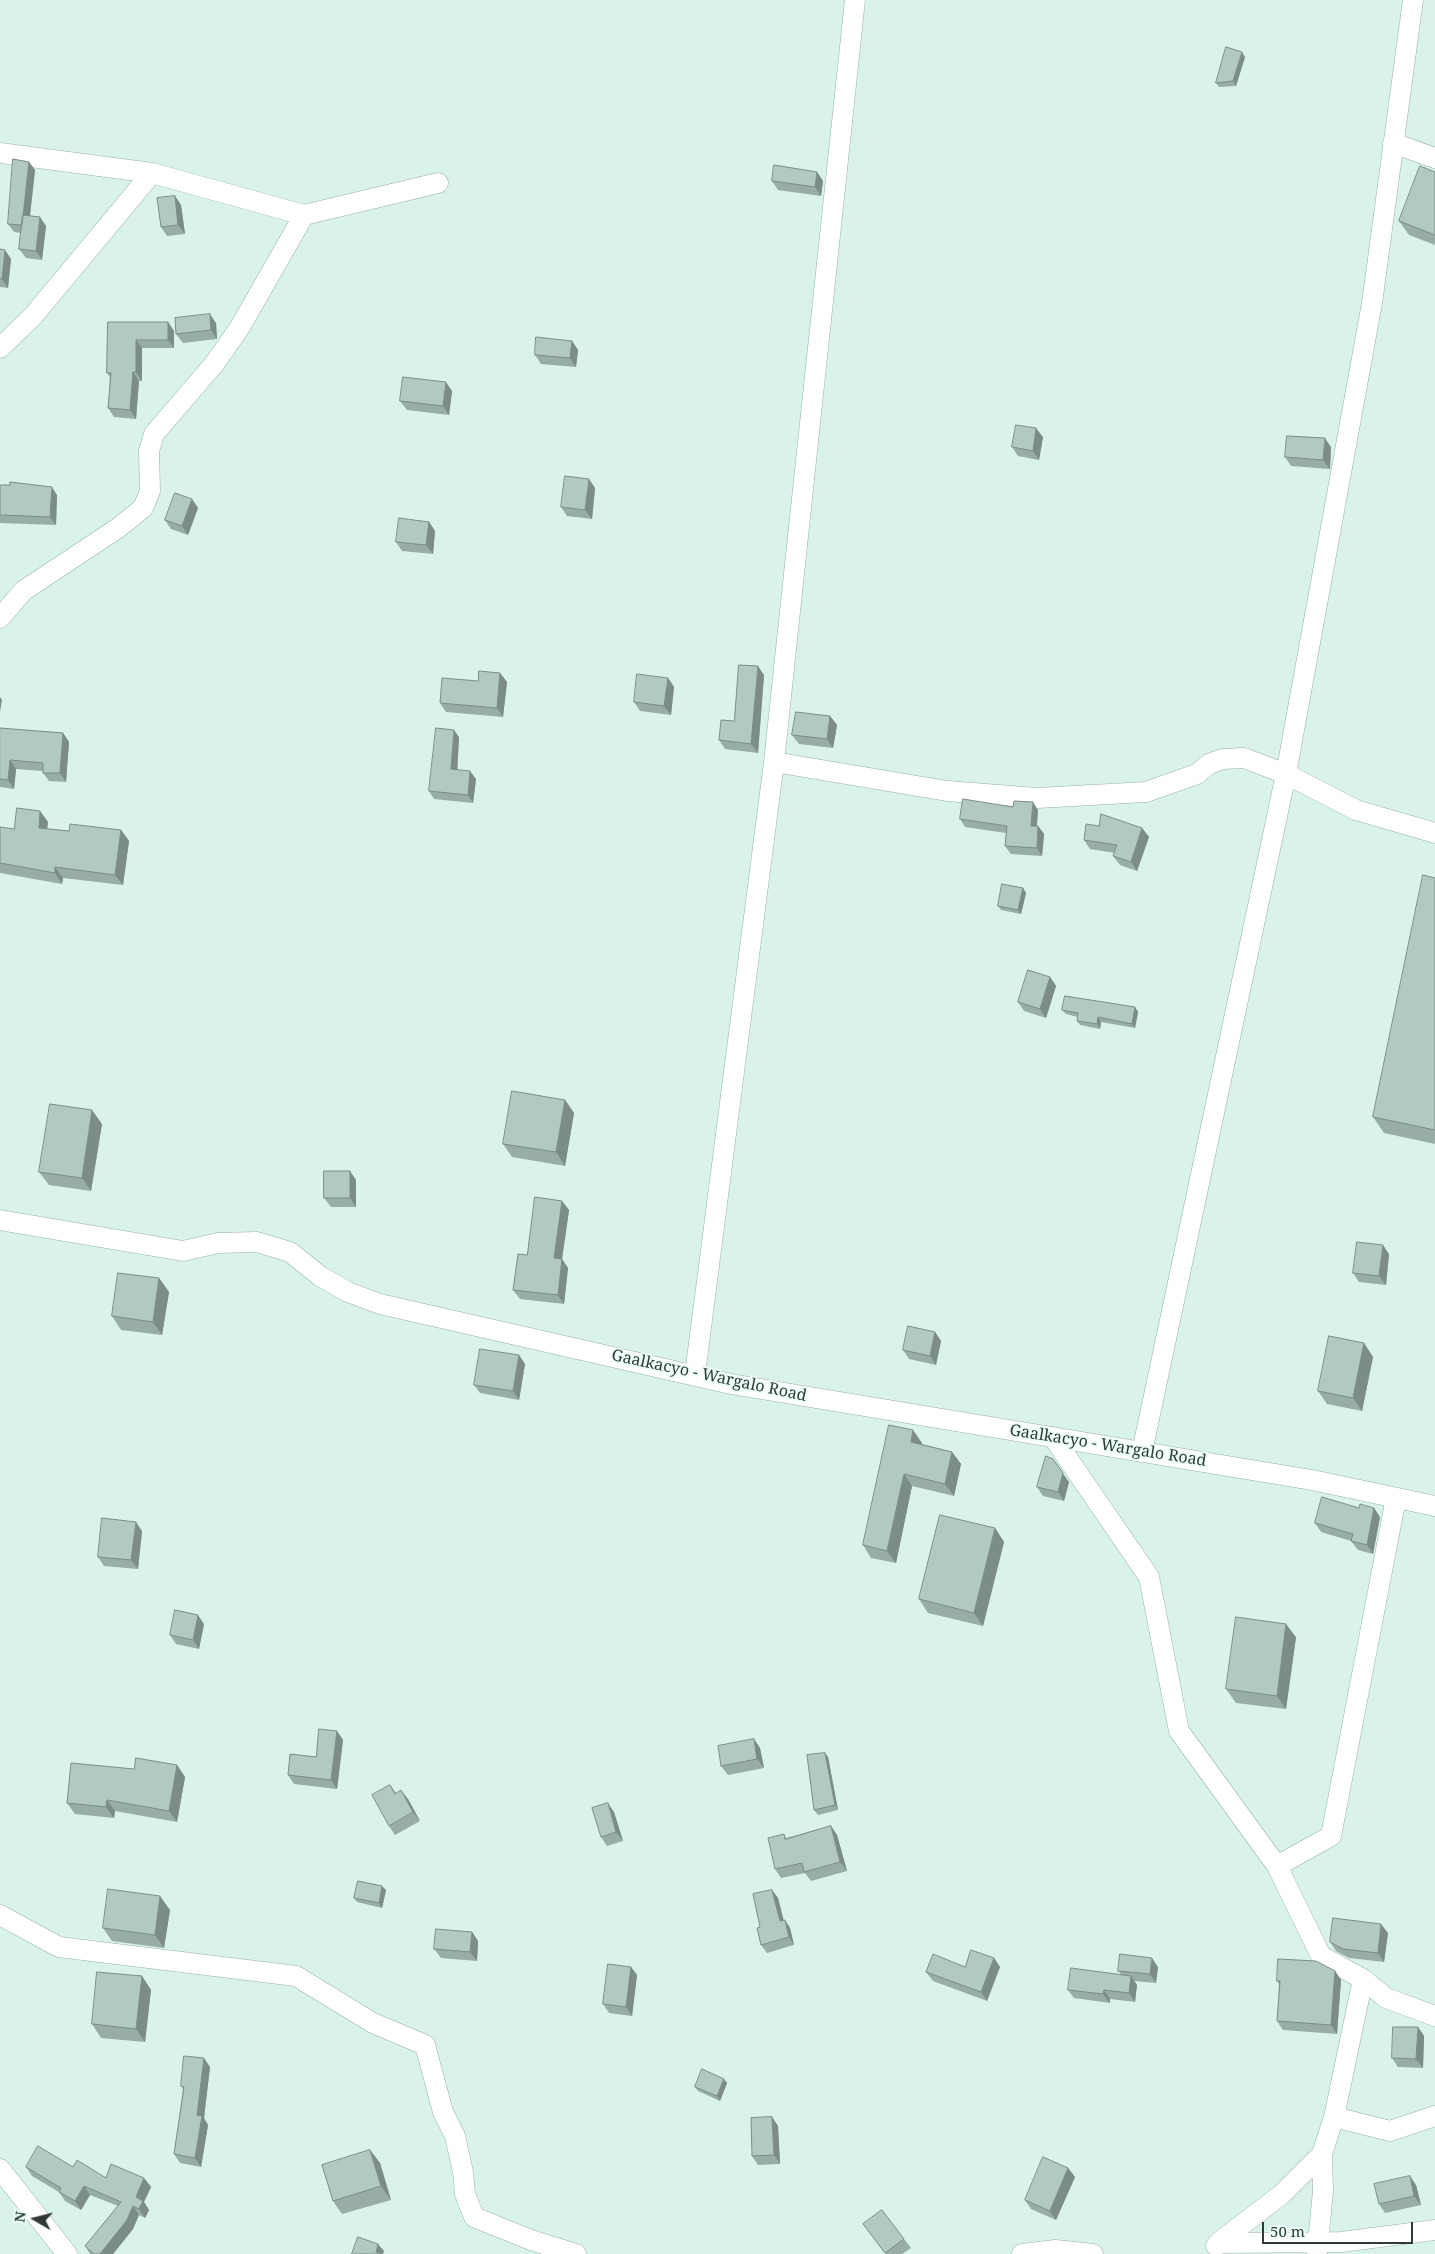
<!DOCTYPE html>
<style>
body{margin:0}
#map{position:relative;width:1435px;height:2254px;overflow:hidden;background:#daf3e8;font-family:"Noto Serif",serif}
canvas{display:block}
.north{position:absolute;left:10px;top:2194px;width:50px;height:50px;-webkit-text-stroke:4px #ebfff6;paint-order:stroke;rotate:278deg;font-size:14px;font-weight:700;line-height:20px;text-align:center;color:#2f3935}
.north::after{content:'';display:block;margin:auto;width:18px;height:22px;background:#2f3935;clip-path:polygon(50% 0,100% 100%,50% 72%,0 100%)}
.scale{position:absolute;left:1262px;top:2222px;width:151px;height:22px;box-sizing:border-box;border:2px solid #2f3935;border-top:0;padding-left:6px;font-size:15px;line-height:18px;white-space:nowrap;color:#2f3935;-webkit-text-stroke:4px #ebfff6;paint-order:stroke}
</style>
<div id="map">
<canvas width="1435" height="2254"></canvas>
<div class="north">N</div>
<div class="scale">50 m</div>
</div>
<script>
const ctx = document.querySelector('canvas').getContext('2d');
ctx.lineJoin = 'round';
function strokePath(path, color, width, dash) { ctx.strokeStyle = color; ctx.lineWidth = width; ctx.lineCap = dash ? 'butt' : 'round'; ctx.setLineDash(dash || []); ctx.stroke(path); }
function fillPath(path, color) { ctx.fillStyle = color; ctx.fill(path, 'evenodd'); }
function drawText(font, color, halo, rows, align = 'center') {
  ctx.font = font + ' "Noto Serif",serif'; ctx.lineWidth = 4; ctx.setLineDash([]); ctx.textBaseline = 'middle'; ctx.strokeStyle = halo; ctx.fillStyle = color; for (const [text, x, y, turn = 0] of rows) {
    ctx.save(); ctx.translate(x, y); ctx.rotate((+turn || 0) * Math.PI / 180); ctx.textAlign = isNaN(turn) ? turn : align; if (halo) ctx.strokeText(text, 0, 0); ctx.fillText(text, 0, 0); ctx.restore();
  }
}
const street = new Path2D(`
 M1393,143L1435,158
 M0,153L152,173L304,215L438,183
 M0,348L33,316L152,173
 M0,618L23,591L118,528L143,508L150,491L149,451L154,434L215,363L240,327L304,215
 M774,762L947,791L1037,798L1146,792L1197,774L1209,764L1223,759L1244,758L1286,774L1356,810L1435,833
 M0,1220L183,1251L218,1243L257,1242L290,1252L320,1276L348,1292L380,1304L731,1384L1312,1480L1435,1506
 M695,1374L774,762L855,0
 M1053,1437L1149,1577L1179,1731L1277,1866L1321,1956L1363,1979L1386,1998L1435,2016
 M1142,1452L1286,774L1372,303L1413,0
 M1277,1866L1331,1836L1396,1498
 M0,1915L59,1947L296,1976L373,2023L425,2045L443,2112L455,2136L463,2172L465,2194L474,2217L531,2240L576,2254
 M1334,2117L1390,2131L1435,2116
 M0,2169L67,2254
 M1218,2243L1282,2194L1322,2154L1334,2117L1363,1979
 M1216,2246L1218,2243L1341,2242L1435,2230
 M1022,2254L1055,2250L1093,2254
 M1317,2254L1323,2191L1322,2154`);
const wall = new Path2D(`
 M1245,57L1236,86L1219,87L1216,83Z
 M29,162L35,170L30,216L46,226L42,260L26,258L19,249L21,233L14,232L8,224Z
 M817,172L823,181L821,196L778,190L772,181Z
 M1435,172V245L1409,235L1399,221Z
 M175,196L181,205L185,234L167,236L161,227Z
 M0,249L11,259L8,288L0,287Z
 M108,322H168L174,331V348H142V381H139L136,419L114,417L108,408L110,377L107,373Z
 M216,323L217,339L183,343L176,334Z
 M572,341L578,350L576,367L541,364L535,355Z
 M452,391L449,415L407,410L400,401Z
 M1043,437L1039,460L1018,456L1012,447Z
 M1331,447L1330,469L1291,466L1285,457Z
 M0,485L57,495L56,525L0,523Z
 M595,488L592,519L567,516L561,507Z
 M192,499L198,508L188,535L171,529L165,520Z
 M429,522L435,531L433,554L402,551L396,542Z
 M500,673L507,682L503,717L446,712L440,703L478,681Z
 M764,675L758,753L725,749L719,740L734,721Z
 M668,678L674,687L671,715L640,711L634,702Z
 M830,716L837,725L833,748L799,744L792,735Z
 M0,728L63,733L69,742L66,782L49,781L43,773V771L16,769L14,789L0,787Z
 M459,737L457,770L476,779L473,803L434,799L429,791Z
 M1038,810L1037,826H1038L1044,834L1042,856L1011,854L1005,846L1006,833L965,827L960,819Z
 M40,811L48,822L47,829L69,831L121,830L129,841L123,885L63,878L62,884L0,873V827L14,829Z
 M1099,826L1142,828L1149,837L1137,871L1120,865L1113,856L1115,853L1090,849L1084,840Z
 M1435,878V1144L1384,1133L1373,1117Z
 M1023,888L1026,893L1021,914L1001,910L998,906Z
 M1050,977L1056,986L1046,1018L1024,1011L1018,1002Z
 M1135,1007L1138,1012L1135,1028L1101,1022L1100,1029L1080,1025L1077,1021L1078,1017L1066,1014L1062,1010Z
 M565,1100L574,1113L565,1166L512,1157L503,1144Z
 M102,1124L91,1191L49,1185L39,1172Z
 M356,1180V1207H331L324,1198Z
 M562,1201L569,1210L562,1259L568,1268L564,1304L520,1299L513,1290L527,1255Z
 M1389,1254L1386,1285L1359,1282L1353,1273Z
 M159,1278L169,1292L162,1335L121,1330L112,1316Z
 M935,1332L941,1341L936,1365L909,1359L903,1350Z
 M1364,1343L1373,1357L1362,1411L1327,1404L1318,1391Z
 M519,1355L525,1364L519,1400L480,1393L474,1385Z
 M922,1443V1444L952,1452L961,1464L954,1496L912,1486L896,1563L871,1558L863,1545Z
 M1069,1482L1064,1501L1043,1496L1037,1487Z
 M1359,1508H1374L1380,1517L1373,1554L1358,1550L1351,1541L1321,1532L1315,1523Z
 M995,1528L1004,1542L983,1626L928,1613L919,1599Z
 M142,1531L138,1569L104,1566L98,1557Z
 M204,1624L199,1649L176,1644L170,1635Z
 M1296,1637L1286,1709L1236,1703L1226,1689Z
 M337,1731L343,1740L337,1789L294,1784L288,1775L316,1757Z
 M754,1739L760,1748L764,1768L728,1775L721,1766Z
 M825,1753L828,1757L838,1810L818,1815L814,1810Z
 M177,1765L185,1777L177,1822L115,1811L114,1818L75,1814L67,1803L134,1769Z
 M390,1785L396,1793L408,1799L420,1821L395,1835L389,1826Z
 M614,1812L623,1841L607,1846L601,1837Z
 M831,1826L837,1835L847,1871L811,1881L805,1873L781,1878L775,1869L784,1834L786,1838Z
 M386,1890L382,1908L357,1902L354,1898Z
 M772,1890L778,1898L783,1921L785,1920L790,1928L794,1945L767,1953L761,1945L760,1927Z
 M170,1910L164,1948L112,1941L103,1928Z
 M472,1932L478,1941L477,1961L441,1958L434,1949Z
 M1388,1933L1384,1962L1349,1958L1336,1951L1330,1942Z
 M994,1958L1000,1967L987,2001L933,1981L926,1972L965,1967Z
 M631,1967L637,1975L632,2016L609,2013L603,2004Z
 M1158,1967L1156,1983L1134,1981L1137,1985L1135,2002L1110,1999V2003L1074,1998L1068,1990L1121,1974L1118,1971Z
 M1335,1971L1341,1980L1337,2034L1283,2030L1277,2021L1279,1984L1277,1981Z
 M142,1976L151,1990L145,2042L101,2038L92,2024Z
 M1418,2027L1424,2036L1423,2068L1398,2067L1392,2058Z
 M210,2067L204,2118L208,2125L201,2167L180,2163L174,2154L183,2090L181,2086Z
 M724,2079L727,2083L720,2101L698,2091L695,2087Z
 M772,2117L778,2126L780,2164L758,2165L752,2156Z
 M370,2150L380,2163L391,2200L342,2214L333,2201Z
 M26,2167H73L106,2178H144L151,2187L144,2202L149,2210L145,2218L139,2215L133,2229L113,2254H90L85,2246L118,2206L90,2195L81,2210L65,2201L59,2192L32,2176Z
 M1068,2168L1075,2177L1056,2220L1031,2209L1025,2200Z
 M1416,2185L1421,2205L1385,2213L1379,2204Z
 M863,2224L904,2239L911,2248L902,2254H886Z`);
const shadedWall = new Path2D(`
 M1242,52L1245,57L1236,86L1233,81Z
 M29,162L35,170L28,233L22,226Z
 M817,172L823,181L821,196L815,187Z
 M175,196L181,205L185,234L178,225Z
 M40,217L46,226L42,260L36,251Z
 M5,250L11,259L8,288L2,279Z
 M210,314L216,323L217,339L211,330Z
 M168,322L174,331V348L168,340Z
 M136,340L142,348V381L136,372Z
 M572,341L578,350L576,367L570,358Z
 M133,372L139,381L136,419L130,410Z
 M446,382L452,391L449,415L443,406Z
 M1036,428L1043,437L1039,460L1033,451Z
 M1325,438L1331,447L1330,469L1323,460Z
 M589,479L595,488L592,519L585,510Z
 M52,487L57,495L56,525L50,517Z
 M192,499L198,508L188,535L182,526Z
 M429,522L435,531L433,554L426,545Z
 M758,666L764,675L758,753L751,744Z
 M500,673L507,682L503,717L497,708Z
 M668,678L674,687L671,715L664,706Z
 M0,697L2,700L0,712Z
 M830,716L837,725L833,748L827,739Z
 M454,730L459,737L457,777L451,769Z
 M63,733L69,742L66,782L60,773Z
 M10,760L16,769L14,789L8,780Z
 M470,771L476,779L473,803L468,795Z
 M1033,802L1038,810L1036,834L1031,826Z
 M40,811L48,822L46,839L39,828Z
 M1038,826L1044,834L1042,856L1037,848Z
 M1142,828L1149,837L1137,871L1131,862Z
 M121,830L129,841L123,885L115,875Z
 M55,867L63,878L62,884L55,873Z
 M1023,888L1026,893L1021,914L1018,910Z
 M1050,977L1056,986L1046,1018L1040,1009Z
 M1135,1007L1138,1012L1135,1028L1132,1024Z
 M1098,1017L1101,1022L1100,1029L1097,1024Z
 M565,1100L574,1113L565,1166L556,1152Z
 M92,1110L102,1124L91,1191L82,1178Z
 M350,1171L356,1180V1207L350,1198Z
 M562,1201L569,1210L562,1259L568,1268L564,1304L558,1295L554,1258Z
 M1383,1245L1389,1254L1386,1285L1379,1276Z
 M159,1278L169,1292L162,1335L153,1322Z
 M935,1332L941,1341L936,1365L930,1356Z
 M1364,1343L1373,1357L1362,1411L1353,1398Z
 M519,1355L525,1364L519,1400L513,1391Z
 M913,1430L922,1443L919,1454L911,1442Z
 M952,1452L961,1464L954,1496L945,1484Z
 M1053,1459L1069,1482L1064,1501L1058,1492Z
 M904,1474L912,1486L896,1563L887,1551Z
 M1374,1508L1380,1517L1373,1554L1367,1545Z
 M136,1522L142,1531L138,1569L131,1560Z
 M995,1528L1004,1542L983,1626L974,1613Z
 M198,1615L204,1624L199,1649L193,1640Z
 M1286,1624L1296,1637L1286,1709L1277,1696Z
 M337,1731L343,1740L337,1789L331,1780Z
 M754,1739L760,1748L764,1768L757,1759Z
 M825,1753L828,1757L838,1810L835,1805Z
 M177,1765L185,1777L177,1822L169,1811Z
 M401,1790L408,1799L420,1821L413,1812Z
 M107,1800L115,1811L114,1818L106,1807Z
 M608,1803L614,1812L623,1841L616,1832Z
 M831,1826L837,1835L847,1871L840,1862Z
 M382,1886L386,1890L382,1908L379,1903Z
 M772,1890L778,1898L786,1929L780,1921Z
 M160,1896L170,1910L164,1948L155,1935Z
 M785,1920L790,1928L794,1945L789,1937Z
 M1381,1924L1388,1933L1384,1962L1378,1953Z
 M472,1932L478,1941L477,1961L470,1952Z
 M994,1958L1000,1967L987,2001L981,1992Z
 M1152,1958L1158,1967L1156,1983L1150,1974Z
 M631,1967L637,1975L632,2016L626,2007Z
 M1335,1971L1341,1980L1337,2034L1331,2025Z
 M142,1976L151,1990L145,2042L136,2029Z
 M1131,1976L1137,1985L1135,2002L1129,1993Z
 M1104,1990L1110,1999V2003L1103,1994Z
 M1418,2027L1424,2036L1423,2068L1416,2059Z
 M204,2058L210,2067L204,2118L208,2125L201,2167L195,2158L197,2115Z
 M724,2079L727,2083L720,2101L717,2096Z
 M772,2117L778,2126L780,2164L774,2155Z
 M370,2150L380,2163L391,2200L381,2186Z
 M1068,2168L1075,2177L1056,2220L1050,2211Z
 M1410,2176L1416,2185L1421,2205L1414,2196Z
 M144,2178L151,2187L144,2202L149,2210L145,2218L139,2209L136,2197Z
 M84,2186L90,2195L81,2210L75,2201Z
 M133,2206L139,2215L133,2229L113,2254H100Z
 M378,2244L384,2251L383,2254L376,2252Z`);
const building = new Path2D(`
 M1226,47L1242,52L1233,81L1216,83Z
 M13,159L29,162L22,225L8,224Z
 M774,165L817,172L815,187L772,181Z
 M1420,166L1435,172V235L1399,221Z
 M175,196L178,225L161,227L157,198Z
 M23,215L40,217L36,251L19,249Z
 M0,249L5,250L2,279H0Z
 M210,314L211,330L176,334L175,318Z
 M108,322H168V340H136V372H133L130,410L108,408L111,373H107Z
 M536,337L572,341L570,358L535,355Z
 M403,377L446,382L443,406L400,401Z
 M1016,425L1036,428L1033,451L1012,447Z
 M1287,436L1325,438L1323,460L1285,457Z
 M565,476L589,479L585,510L561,507Z
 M10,482L52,487L50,517L0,515V485H10Z
 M175,493L192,499L182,526L165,520Z
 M399,518L429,522L426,545L396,542Z
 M739,665L758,666L751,744L719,740L721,720L734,721Z
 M479,671L500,673L497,708L440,703L442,678L478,681Z
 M637,674L668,678L664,706L634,702Z
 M796,712L830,716L827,739L792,735Z
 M0,728L63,733L60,773H43V763L10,760L8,780L0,779Z
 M436,728L454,730L451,769L470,771L468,795L429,791Z
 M963,799L1013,807L1014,801L1033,802L1031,826H1038L1037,848L1005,846L1007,826L960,819Z
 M17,808L40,811L39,828L69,831L70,824L121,830L115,875L55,867V873L0,863V827L14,829Z
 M1101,814L1142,828L1131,862L1113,856L1117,845L1084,840L1086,824L1099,826Z
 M1423,875L1435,878V1130L1373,1117Z
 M1002,884L1023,888L1018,910L998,906Z
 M1028,970L1050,977L1040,1009L1018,1002Z
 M1065,996L1135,1007L1132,1024L1098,1017L1097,1024L1077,1021L1078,1013L1062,1010Z
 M512,1091L565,1100L556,1152L503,1144Z
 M50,1104L92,1110L82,1178L39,1172Z
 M324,1171H350V1198H324Z
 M535,1197L562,1201L554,1258L562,1259L558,1295L513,1290L518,1254L527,1255Z
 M1357,1242L1383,1245L1379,1276L1353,1273Z
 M118,1273L159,1278L153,1322L112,1316Z
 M908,1326L935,1332L930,1356L903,1350Z
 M1329,1336L1364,1343L1353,1398L1318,1391Z
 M480,1349L519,1355L513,1391L474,1385Z
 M889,1425L913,1430L911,1442L952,1452L945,1484L904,1474L887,1551L863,1545Z
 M1046,1456L1053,1459L1063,1473L1058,1492L1037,1487Z
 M1322,1497L1359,1508L1360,1504L1374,1508L1367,1545L1351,1541L1353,1534L1315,1523Z
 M940,1515L995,1528L974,1613L919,1599Z
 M102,1518L136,1522L131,1560L98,1557Z
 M175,1610L198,1615L193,1640L170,1635Z
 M1236,1617L1286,1624L1277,1696L1226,1689Z
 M319,1729L337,1731L331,1780L288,1775L290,1754L316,1757Z
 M754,1739L757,1759L721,1766L718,1746Z
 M825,1753L835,1805L814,1810L807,1755Z
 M136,1758L177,1765L169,1811L107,1800L106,1807L67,1803L71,1763L134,1769Z
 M390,1785L395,1794L401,1790L413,1812L389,1826L372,1795Z
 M608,1803L616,1832L601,1837L592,1808Z
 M831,1826L840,1862L804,1872L802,1863L775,1869L768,1838L784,1834L785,1839Z
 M358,1881L382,1886L379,1903L354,1898Z
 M108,1889L160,1896L155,1935L103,1928Z
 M772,1890L780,1921L785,1920L789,1937L761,1945L757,1928L760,1927L753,1894Z
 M1333,1918L1381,1924L1378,1953L1343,1949L1330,1942Z
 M436,1929L472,1932L470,1952L434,1949Z
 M971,1950L994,1958L981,1992L926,1972L933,1954L965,1967Z
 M1120,1954L1152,1958L1150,1974L1118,1971Z
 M1278,1959L1316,1961L1335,1971L1331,2025L1277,2021L1280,1981H1277Z
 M608,1964L631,1967L626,2007L603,2004Z
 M1071,1968L1131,1976L1129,1993L1104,1990L1103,1994L1068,1990Z
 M97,1972L142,1976L136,2029L92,2024Z
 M1393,2027H1418L1416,2059L1392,2058Z
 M184,2056L204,2058L197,2115L202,2116L195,2158L174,2154L184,2087L181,2086Z
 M702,2069L724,2079L717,2096L695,2087Z
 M772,2117L774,2155L752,2156L751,2118Z
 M38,2146L73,2167L77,2160L106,2178L111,2164L144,2178L136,2197L143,2201L139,2209L133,2206L127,2220L100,2254H94L85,2246L121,2202L84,2186L75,2201L59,2192L61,2188L26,2167Z
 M370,2150L381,2186L333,2201L322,2165Z
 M1043,2157L1068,2168L1050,2211L1025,2200Z
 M1410,2176L1414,2196L1379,2204L1374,2184Z
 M882,2210L904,2239L885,2253L863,2224Z
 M358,2237L378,2244L376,2252L382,2254H352Z`);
const streetNames = [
 ["Gaalkacyo - Wargalo Road",709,1376,12],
 ["Gaalkacyo - Wargalo Road",1108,1446,9]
];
strokePath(street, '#98b0a6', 21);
strokePath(street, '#fff', 20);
fillPath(wall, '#98ada4');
fillPath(shadedWall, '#7c8d86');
fillPath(building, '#b1c9bf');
strokePath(building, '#7c8d86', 1);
drawText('16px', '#2f3935', '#ebfff6', streetNames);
</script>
